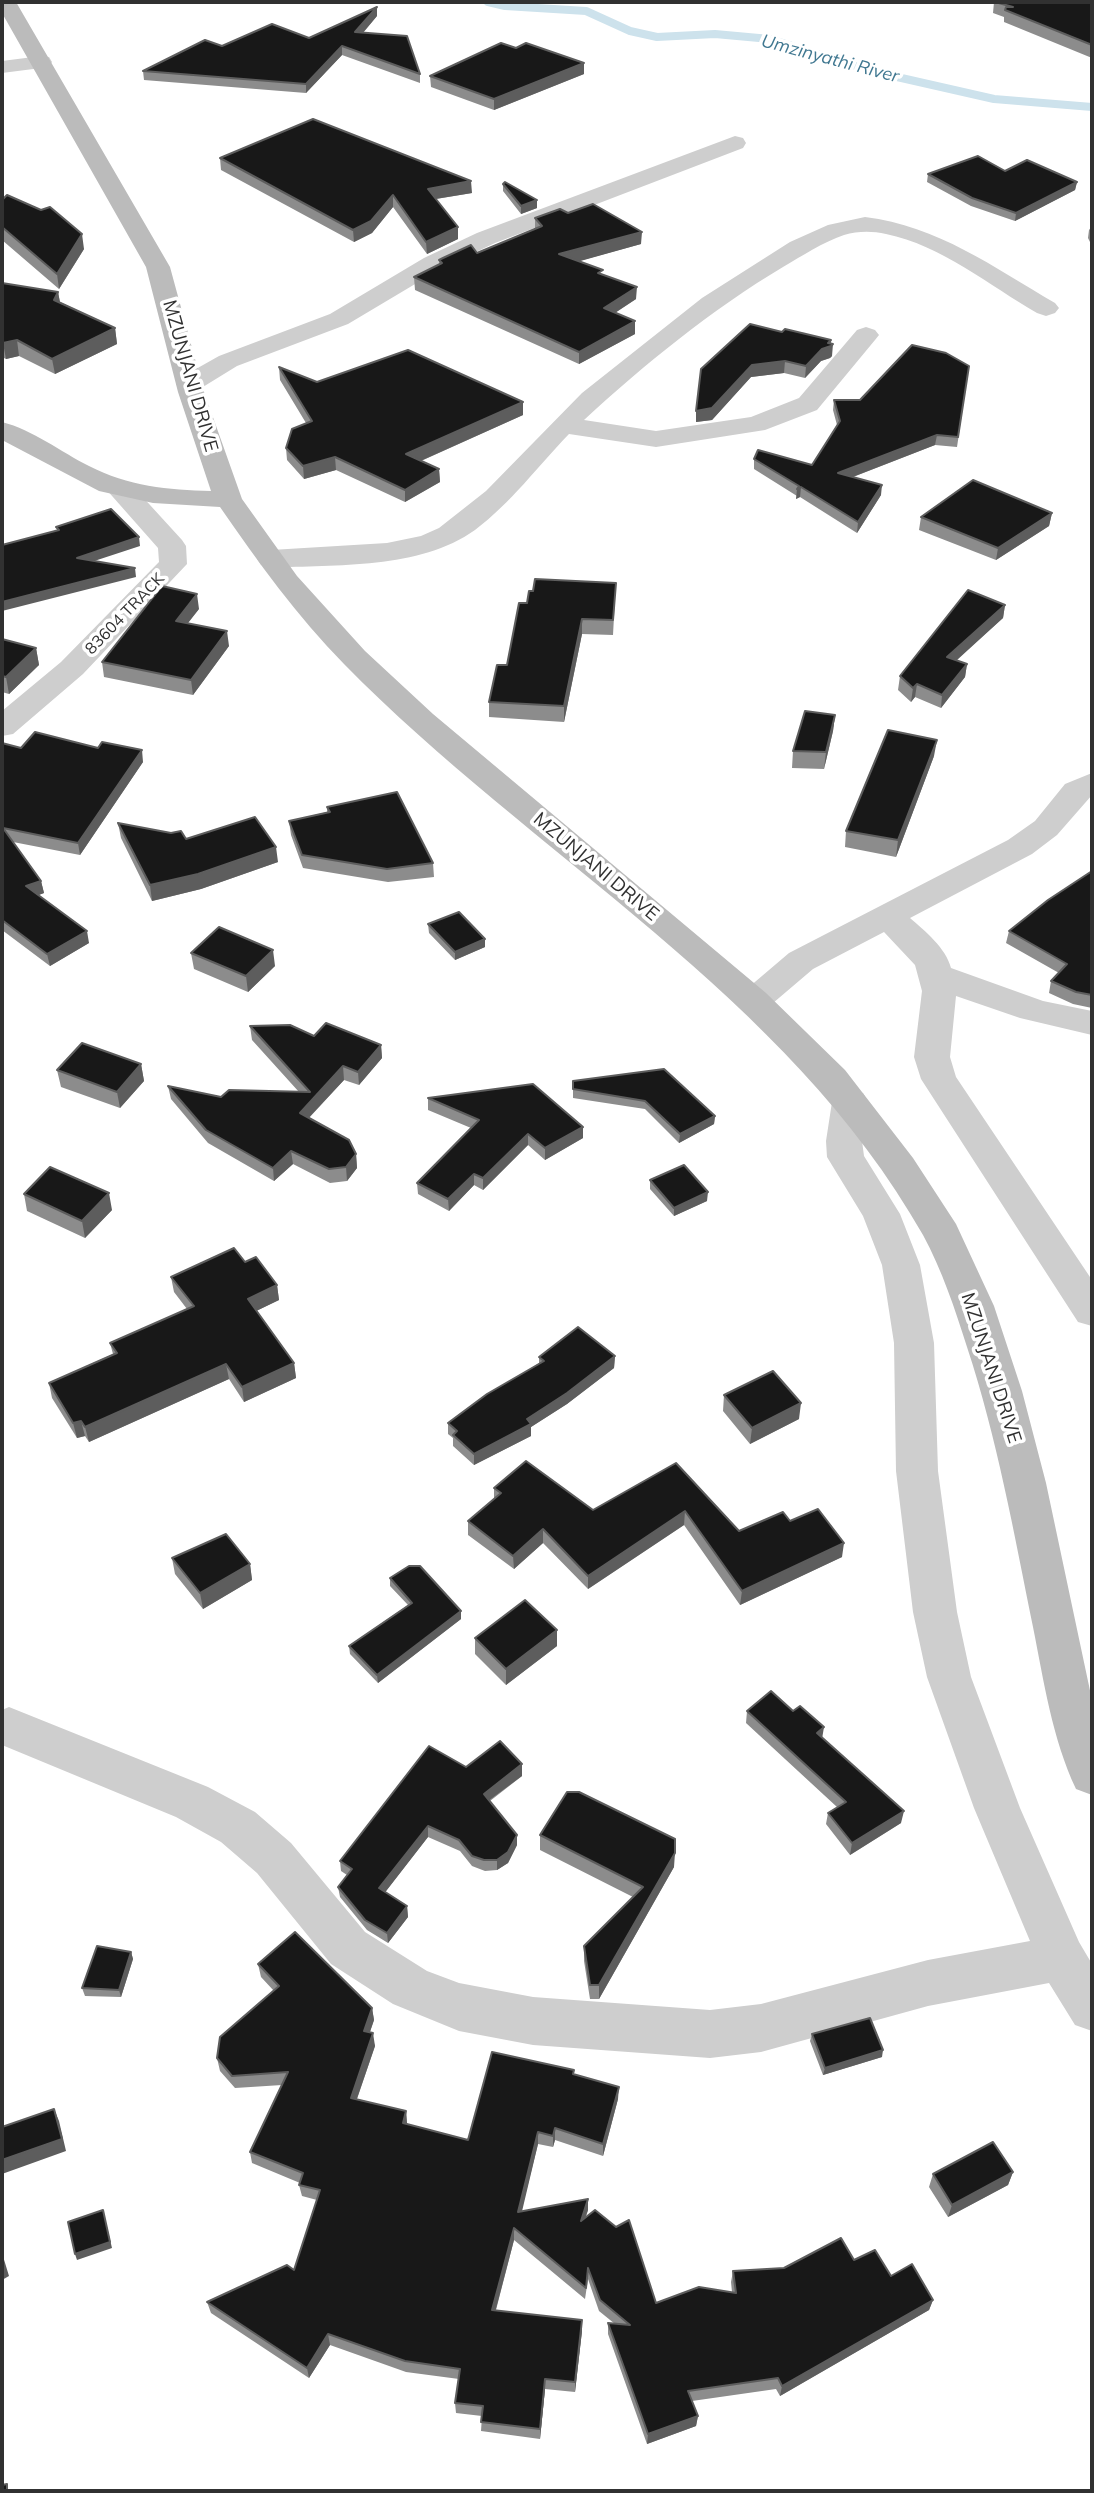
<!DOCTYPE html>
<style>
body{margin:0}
#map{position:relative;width:1094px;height:2493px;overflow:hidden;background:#fff;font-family:Mulish,sans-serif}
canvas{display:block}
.frame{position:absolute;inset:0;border:4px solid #313131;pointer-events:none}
</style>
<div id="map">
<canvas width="1094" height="2493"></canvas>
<div class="frame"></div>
</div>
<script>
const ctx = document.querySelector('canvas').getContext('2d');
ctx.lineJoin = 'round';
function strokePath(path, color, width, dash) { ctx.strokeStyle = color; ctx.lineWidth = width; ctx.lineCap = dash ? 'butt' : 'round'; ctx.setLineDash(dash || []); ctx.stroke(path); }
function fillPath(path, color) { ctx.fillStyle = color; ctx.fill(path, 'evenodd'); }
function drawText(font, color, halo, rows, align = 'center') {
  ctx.font = font + ' Mulish,sans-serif'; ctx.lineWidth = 7; ctx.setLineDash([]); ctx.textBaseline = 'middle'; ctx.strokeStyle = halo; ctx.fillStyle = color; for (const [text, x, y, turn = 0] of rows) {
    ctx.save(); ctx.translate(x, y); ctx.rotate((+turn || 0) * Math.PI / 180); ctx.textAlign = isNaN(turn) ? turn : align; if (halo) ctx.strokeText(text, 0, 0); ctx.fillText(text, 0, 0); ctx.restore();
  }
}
const stream = new Path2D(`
 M488,2L505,6L586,11L630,31L657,37L715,34L770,39L875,72L994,99L1092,107`);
const street = new Path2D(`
 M41,56L49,57L52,62L49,67L2,73V61Z
 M735,136L743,138L746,143L743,148L495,243L442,268L348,324L237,366L198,390L189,392L180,390L176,384L180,378L219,356L330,314L424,258L477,233Z
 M865,217C938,226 993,267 1055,303L1059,308L1055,313L1046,316L1037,313C990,286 941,245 886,234C872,231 858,231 844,235C823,242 802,256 783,267C711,310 645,364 584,420L656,431L751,417L799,398L857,330L866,327L875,330L879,335L875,340L817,410L765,430L656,447L569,434C538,466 511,503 475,530C419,570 336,564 271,568L261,565L257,559L261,553L271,550L387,543L421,536L439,528L486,491L582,393L702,298L790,242L828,225Z
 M119,480L129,482L182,540L186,546L187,564L83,674L13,734L2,736V711L61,662L159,562L158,548L105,488L109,482Z
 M1092,773V795L1057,835L1032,854L910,918C925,931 946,948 951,968L1043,1001L1092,1011V1035L1020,1018L956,996L950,1057L956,1077L1092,1280V1326L1078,1322L921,1079L914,1057L922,991L915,965L884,932L813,969L766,1009L754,1013L742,1009L737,1001L742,993L789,953L1008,840L1035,821L1065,784Z
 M850,1089L863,1093L868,1102L862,1141L864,1156L900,1214L920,1265L934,1343L938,1471L957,1612L971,1677L1020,1808L1079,1942L1092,1964V2031L1075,2025L1049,1983L928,2006L761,2052L710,2058L533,2045L459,2031L393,2004L331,1964L257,1873L221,1842L176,1817L2,1745V1710L9,1707L208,1787L255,1812L291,1843L365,1932L427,1971L459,1983L533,1997L710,2010L761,2004L928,1960L1030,1941L974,1808L927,1677L913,1612L896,1471L894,1343L882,1265L863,1216L827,1157L826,1141L832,1102L837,1093Z`);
const secondary = new Path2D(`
 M2,2H16L170,267L204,392L242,499L297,576L365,651L433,714L766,993L845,1070L913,1158L956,1224L994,1306L1022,1391L1046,1483L1092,1700V1795L1076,1789C1052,1738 1044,1682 1033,1627C1014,1533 997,1438 967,1347C955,1309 942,1270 923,1235C787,994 533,857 344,664C297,616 258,562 220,507L153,503L99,491L2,440V422C33,430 61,452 89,466C128,486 168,490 211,491L178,392L146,267L2,13Z`);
const wall = new Path2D(`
 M994,2H1092V58L1004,22V17L993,13Z
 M377,16L363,33L420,74V83L342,55L306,93L144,80L143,71L222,46L309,38Z
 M584,74L494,110L431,87L430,76Z
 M220,158L472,193L436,199L458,239L427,254L393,207L372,233L354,242L221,170Z
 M1005,171L1077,182L1075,190L1015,221L971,206L927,182L928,174Z
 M503,184L537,200V208L521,214L503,191Z
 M2,200L84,249L59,289L2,240Z
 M568,213L641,244L579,261L603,275L636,299L615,313L635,334L579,364L415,290L414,277L439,265V260L477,253L535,229V218Z
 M1092,226V246L1088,238L1089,230Z
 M2,283L58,292L60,302L115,328L117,344L55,374L19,356L6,359L2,357Z
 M782,332L831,340L832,356L830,358L821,361L805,378L784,373L751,377L712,420L696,422V411Z
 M969,366L957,447L935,445L853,477L881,495L857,533L800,497L796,499L797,496L754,469V459L812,465L837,425L833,410L834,400H860Z
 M279,367L317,382L523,402V415L421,461L439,469L440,482L405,502L336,470L304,479L287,460L286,448L306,423L280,380Z
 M1052,513L1049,526L996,560L919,530L921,517Z
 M615,598L613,635L582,634L564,722L489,717V702L507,665L527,603Z
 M1005,605L1003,618L956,660L967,664L965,677L941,708L915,697L911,702L898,690L900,676Z
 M199,609L187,623L229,646L193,695L104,677L102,662Z
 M2,639L36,648L39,665L9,694L2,692Z
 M835,715L833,731L824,769L792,768L793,751Z
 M2,743L21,748L143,762L80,855L13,842L41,881L44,893L38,895L89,943L50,966L2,930Z
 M934,756L896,857L845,847L846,831Z
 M327,807L433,863L434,877L388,882L303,868L291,835L289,821L327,812Z
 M118,823L186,839L278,862L201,889L152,901L121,838Z
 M1092,871V1008L1073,1004L1049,993L1051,981L1059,973L1006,943L1009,931Z
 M428,924L485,939V947L455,960L429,933Z
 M191,953L275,966L248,992L194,969Z
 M250,1026L381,1045L382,1058L359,1085L344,1080L309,1118L356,1154L357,1168L347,1181L330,1183L293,1164L274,1181L208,1143L171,1099L168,1086L221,1097L299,1092L252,1040Z
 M141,1064L144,1081L120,1108L61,1087L57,1070Z
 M573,1081L715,1116L714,1124L679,1143L645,1109L573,1098Z
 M428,1098L583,1127V1138L545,1160L528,1145L483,1190L474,1185L449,1211L418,1194L417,1183L471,1128L428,1110Z
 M650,1180L707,1201L674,1216L650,1189Z
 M24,1194L112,1210L85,1238L27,1211Z
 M245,1262L277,1285L279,1300L256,1311L294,1363L296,1378L244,1402L229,1379L89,1442L85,1436L77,1438L52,1398L49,1383L113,1354L110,1343L187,1309L174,1292L171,1277Z
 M615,1356L614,1368L567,1404L531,1427V1436L474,1465L453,1446V1438L448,1434V1423L539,1363V1357Z
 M724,1395L799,1419L750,1444L723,1411Z
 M676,1463L739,1531L790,1521L842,1557L740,1605L684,1525L588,1589L543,1543L514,1569L468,1535V1521L494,1499V1488L593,1510Z
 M172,1558L250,1564L252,1580L203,1609L175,1574Z
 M390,1578L461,1611V1619L378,1683L350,1654L349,1646L408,1605L390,1586Z
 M557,1630V1646L506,1685L475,1654V1638Z
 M747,1711L823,1738L901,1823L850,1855L826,1824L828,1813L837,1807L746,1723Z
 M466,1767L522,1776L490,1801L517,1835V1845L508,1863L497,1870L485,1871L472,1866L460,1851L428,1837L385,1892L407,1906L408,1917L388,1943L367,1930L340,1897L338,1887L347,1875L341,1871L340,1861Z
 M540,1835L674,1867L599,1999H590L584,1961V1946L633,1897L540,1850Z
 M131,1952L133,1959L121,1997L85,1996L82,1988Z
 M258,1964L372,2008L374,2020L370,2032L375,2046L357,2099L406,2111L407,2124L468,2140L574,2074L618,2099L603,2156L555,2140L553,2147L538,2144L521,2212L588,2199V2210L586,2217L656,2303L732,2292L731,2282L733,2271L784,2268L854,2260L891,2276L933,2300L929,2310L780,2396L776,2389L692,2401L698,2416L696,2426L647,2444L608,2334V2323L615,2324L599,2311L588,2279L585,2299L514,2240L496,2310L582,2331L575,2392L545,2389L540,2439L481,2431L482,2416L456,2413L455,2403L459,2379L406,2372L330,2345L309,2378L211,2313L207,2302L294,2270L317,2200L302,2196L299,2185L300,2183L252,2163L250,2152L282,2085L235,2088L220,2071L217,2058L274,1991L261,1977Z
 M812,2034L882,2057L823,2075L810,2041Z
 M1013,2172L1008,2185L948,2217L929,2187L933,2174Z`);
const shadedWall = new Path2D(`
 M377,7V16L355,42V32Z
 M342,46V55L306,93V84Z
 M584,63V74L494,110V99Z
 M471,181L472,193L429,200L428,189Z
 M1077,182L1075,190L1015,221L1016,213Z
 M393,195V207L372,233L354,242L353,230Z
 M537,200V208L521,214V206Z
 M458,227V239L427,254L426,242Z
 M642,232L641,244L559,267V254Z
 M82,234L84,249L59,289L57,274Z
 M637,287L636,299L604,320V308Z
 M58,292L61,308L54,300Z
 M635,321V334L579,364V352Z
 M115,328L117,344L55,374L52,359Z
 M17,340L19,356L6,359L3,343Z
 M831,340L830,347L833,344L832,356L830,358L821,361L805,378L806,366Z
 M785,361L784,373L751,377L712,420L696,422V411L752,365Z
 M523,402V415L407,467L406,454Z
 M937,435L935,445L837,483L838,473Z
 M335,457L336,470L304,479L303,466Z
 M439,469L440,482L405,502V490Z
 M882,485L881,495L857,533L858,522Z
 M801,487L800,497L796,499L797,489Z
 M1052,513L1049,526L996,560L998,548Z
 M139,537L140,546L79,566L77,558Z
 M135,568L136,577L2,611V602Z
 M197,594L199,609L178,636L176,621Z
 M1005,605L1003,618L945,671L947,657Z
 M582,619V634L564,722V706Z
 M227,631L229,646L193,695L191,680Z
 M36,648L39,665L9,694L6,677Z
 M967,664L965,677L941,708L942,695Z
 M917,684L915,697L911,702L913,688Z
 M835,715L833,731L824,769L826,752Z
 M937,740L934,756L896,857L898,840Z
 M142,750L143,762L80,855L78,843Z
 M276,847L278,862L201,889L152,901L150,885Z
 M41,881L44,893L29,899L26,886Z
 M87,931L89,943L50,966L47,954Z
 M485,939V947L455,960V952Z
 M273,950L275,966L248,992L246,976Z
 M381,1045L382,1058L359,1085L358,1072Z
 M141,1064L144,1081L120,1108L117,1092Z
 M343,1066L344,1080L301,1126L300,1113Z
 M715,1116L714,1124L679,1143L680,1134Z
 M583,1127V1138L545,1160V1148Z
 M528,1134V1145L483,1190V1178Z
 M291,1151L293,1164L274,1181L273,1168Z
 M356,1154L357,1168L347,1181L346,1167Z
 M474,1174V1185L449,1211L448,1199Z
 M708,1192L707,1201L674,1216V1208Z
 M109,1193L112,1210L85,1238L82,1221Z
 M277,1285L279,1300L250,1314L248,1299Z
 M615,1356L614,1368L567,1404L531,1427V1436L474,1465V1454Z
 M294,1363L296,1378L244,1402L242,1387Z
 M226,1364L229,1379L89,1442L85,1427Z
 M801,1403L799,1419L750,1444L752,1428Z
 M81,1421L85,1436L77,1438L73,1423Z
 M685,1511L684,1525L588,1589V1576Z
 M543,1529V1543L514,1569L513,1556Z
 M844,1543L842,1557L740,1605L742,1591Z
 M250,1564L252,1580L203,1609L200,1593Z
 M461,1611V1619L378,1683L377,1675Z
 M557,1630V1646L506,1685V1669Z
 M824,1727L822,1739L817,1733Z
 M522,1764V1776L484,1804V1794Z
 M904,1811L901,1823L850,1855L852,1843Z
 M428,1826V1837L380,1899L379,1888Z
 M517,1835V1845L508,1863L497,1870V1860Z
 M675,1853L674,1867L599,1999V1985Z
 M407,1906L408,1917L388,1943L387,1933Z
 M131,1952L133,1959L121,1997L119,1990Z
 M372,2008L374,2020L366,2043L364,2031Z
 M373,2033L375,2046L353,2110L351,2098Z
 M883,2050L882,2057L823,2075L825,2068Z
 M619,2087L618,2099L603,2156V2144Z
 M54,2109L59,2121L66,2151L2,2174V2160Z
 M406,2111L407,2123L404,2135L403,2123Z
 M555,2128V2140L553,2147V2136Z
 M538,2132V2144L519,2224L518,2212Z
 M1013,2172L1008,2185L948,2217L952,2205Z
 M588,2199V2210L580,2232L581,2221Z
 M103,2210L112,2248L77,2260L75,2254Z
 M514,2228V2240L493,2320L492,2310Z
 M2,2253L9,2276L2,2280Z
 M933,2300L929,2310L780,2396L782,2386Z
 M582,2320V2331L575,2392V2382Z
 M328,2334L330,2345L309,2378L307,2368Z
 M545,2379V2389L540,2439V2429Z
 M698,2416L696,2426L647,2444L648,2434Z`);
const building = new Path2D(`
 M995,2H1092V45L1005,10L1006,7H1013Z
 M377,7L355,32L407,36L420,74L342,46L306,84L143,71L205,40L222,46L272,24L309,38Z
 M501,43L516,48L526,43L584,63L494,99L430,76Z
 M313,119L471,181L428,189L458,227L426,242L393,195L371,221L353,230L220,158Z
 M978,156L1005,171L1027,160L1077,182L1016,213L972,198L928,174Z
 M505,182L537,200L521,206L503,184Z
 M7,195L41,210L50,207L82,234L57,274L2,227V200Z
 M593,204L642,232L559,254L603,270L598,273L637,287L604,308L635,321L579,352L414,277L442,263L439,260L443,258L471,245L477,253L542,226L535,218L560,209L568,213Z
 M2,283L58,292L54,300L115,328L52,359L17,340L3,343L2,342Z
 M750,324L782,332L785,329L831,340L828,343L833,344L831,346L822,349L806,366L785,361L752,365L712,408L696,411L701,369Z
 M912,345L946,353L969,366L958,437L937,435L838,473L882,485L858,522L801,487L797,489L799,486L754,459L758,450L812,465L840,421L834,400H860Z
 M408,350L523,402L406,454L439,469L405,490L335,457L303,466L286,448L292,429L312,421L279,367L317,382Z
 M973,480L1052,513L998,548L921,517Z
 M111,509L139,537L77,558L135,568L2,602V573L3,571L2,570V545L59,530L56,527Z
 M535,579L616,583L613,620L582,619L564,706L489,702L497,665H507L519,603H527L529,591H533Z
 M162,586L197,594L176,621L227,631L191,680L102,662Z
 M968,590L1005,605L947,657L967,664L942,695L917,684L913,688L900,676Z
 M2,639L36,648L6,677L2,676Z
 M805,711L835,715L826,752L793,751Z
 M888,730L937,740L898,840L846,831Z
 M35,732L98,748L102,742L142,750L78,843L3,828L41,881L26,886L87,931L47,954L2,920V786L3,779H2V743L21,748Z
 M397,792L433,863L387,869L302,855L289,821L330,812L327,807Z
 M255,817L276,847L198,874L150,885L118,823L171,833L181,831L186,839Z
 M1092,871V995L1076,992L1051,981L1067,964L1009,931L1048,900Z
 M459,912L485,939L455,952L428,924Z
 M219,927L273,950L246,976L191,953Z
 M326,1023L381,1045L358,1072L343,1066L300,1113L349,1140L356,1154L346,1167L329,1169L291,1151L273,1168L206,1130L168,1086L221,1097L229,1090L310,1092L250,1026L290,1025L314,1036Z
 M82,1043L141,1064L117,1092L57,1070Z
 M664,1069L715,1116L680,1134L645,1101L573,1089V1081Z
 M533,1084L583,1127L545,1148L528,1134L483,1178L474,1174L448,1199L417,1183L479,1120L428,1098Z
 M684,1165L708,1192L674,1208L650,1180Z
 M50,1167L109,1193L82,1221L24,1194Z
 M234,1248L245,1262L256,1257L277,1285L248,1299L294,1363L242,1387L226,1364L85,1427L81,1421L73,1423L49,1383L117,1353L110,1343L194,1306L171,1277Z
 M578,1327L615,1356L567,1393L527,1419L531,1424L474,1454L453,1435L457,1431L448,1423L487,1394L544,1361L539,1357Z
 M773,1371L801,1403L752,1428L724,1395Z
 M526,1461L593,1510L676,1463L739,1531L783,1512L790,1521L818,1509L844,1543L742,1591L685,1511L588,1576L543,1529L513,1556L468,1521L501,1493L494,1488Z
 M226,1534L250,1564L200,1593L172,1558Z
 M409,1566H420L461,1611L377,1675L349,1646L412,1603L390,1578Z
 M525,1600L557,1630L506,1669L475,1638Z
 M771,1691L793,1711L800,1706L824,1727L817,1733L904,1811L852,1843L828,1813L846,1802L747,1711Z
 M500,1741L522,1764L484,1794L517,1835L508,1852L497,1860H484L472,1856L459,1840L428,1826L379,1888L407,1906L387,1933L365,1920L338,1887L352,1869L340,1861L429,1746L466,1767Z
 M567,1792H579L675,1839V1853L599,1985H590L584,1946L643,1887L540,1835Z
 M295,1932L372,2008L364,2031L373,2033L351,2098L406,2111L403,2123L468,2140L492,2052L574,2070L573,2074L619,2087L603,2144L555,2128L553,2136L538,2132L518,2212L588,2199L581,2221L595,2210L616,2227L629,2220L656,2303L699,2287L736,2293L733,2271L784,2268L841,2238L854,2260L875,2250L891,2276L912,2264L933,2300L782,2386L778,2378L688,2391L698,2416L648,2434L608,2323L630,2325L600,2300L588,2268L586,2288L514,2228L492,2310L582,2320L575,2382L545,2379L540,2429L481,2422L483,2406L455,2403L460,2369L405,2361L328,2334L307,2368L207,2302L287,2265L294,2270L320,2190L299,2185L303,2173L250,2152L288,2072L232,2076L217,2058L220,2037L279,1986L258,1964Z
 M97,1946L131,1952L119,1990L82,1988Z
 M870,2018L883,2050L825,2068L812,2034Z
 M54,2109L62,2139L2,2160V2127Z
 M993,2142L1013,2172L952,2205L933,2174Z
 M103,2210L110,2242L75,2254L68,2222Z
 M7,2484V2491H2V2485Z`);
const farStreetnames = [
 ["83604 TRACK",125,614,-46]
];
const farWaternames = [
 ["Umzinyathi River",830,59,15]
];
const streetNames = [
 ["MZUNJANI DRIVE",190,376,74],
 ["MZUNJANI DRIVE",596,867,40],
 ["MZUNJANI DRIVE",991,1368,72]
];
strokePath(stream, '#cde2ec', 8);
fillPath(street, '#cecece');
fillPath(secondary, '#bbb');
fillPath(wall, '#8c8c8c');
fillPath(shadedWall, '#5d5d5d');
fillPath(building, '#181818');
strokePath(building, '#5d5d5d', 2);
drawText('16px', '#313131', '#fff', farStreetnames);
drawText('italic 18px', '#417891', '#fff', farWaternames);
drawText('19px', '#313131', '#fff', streetNames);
</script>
